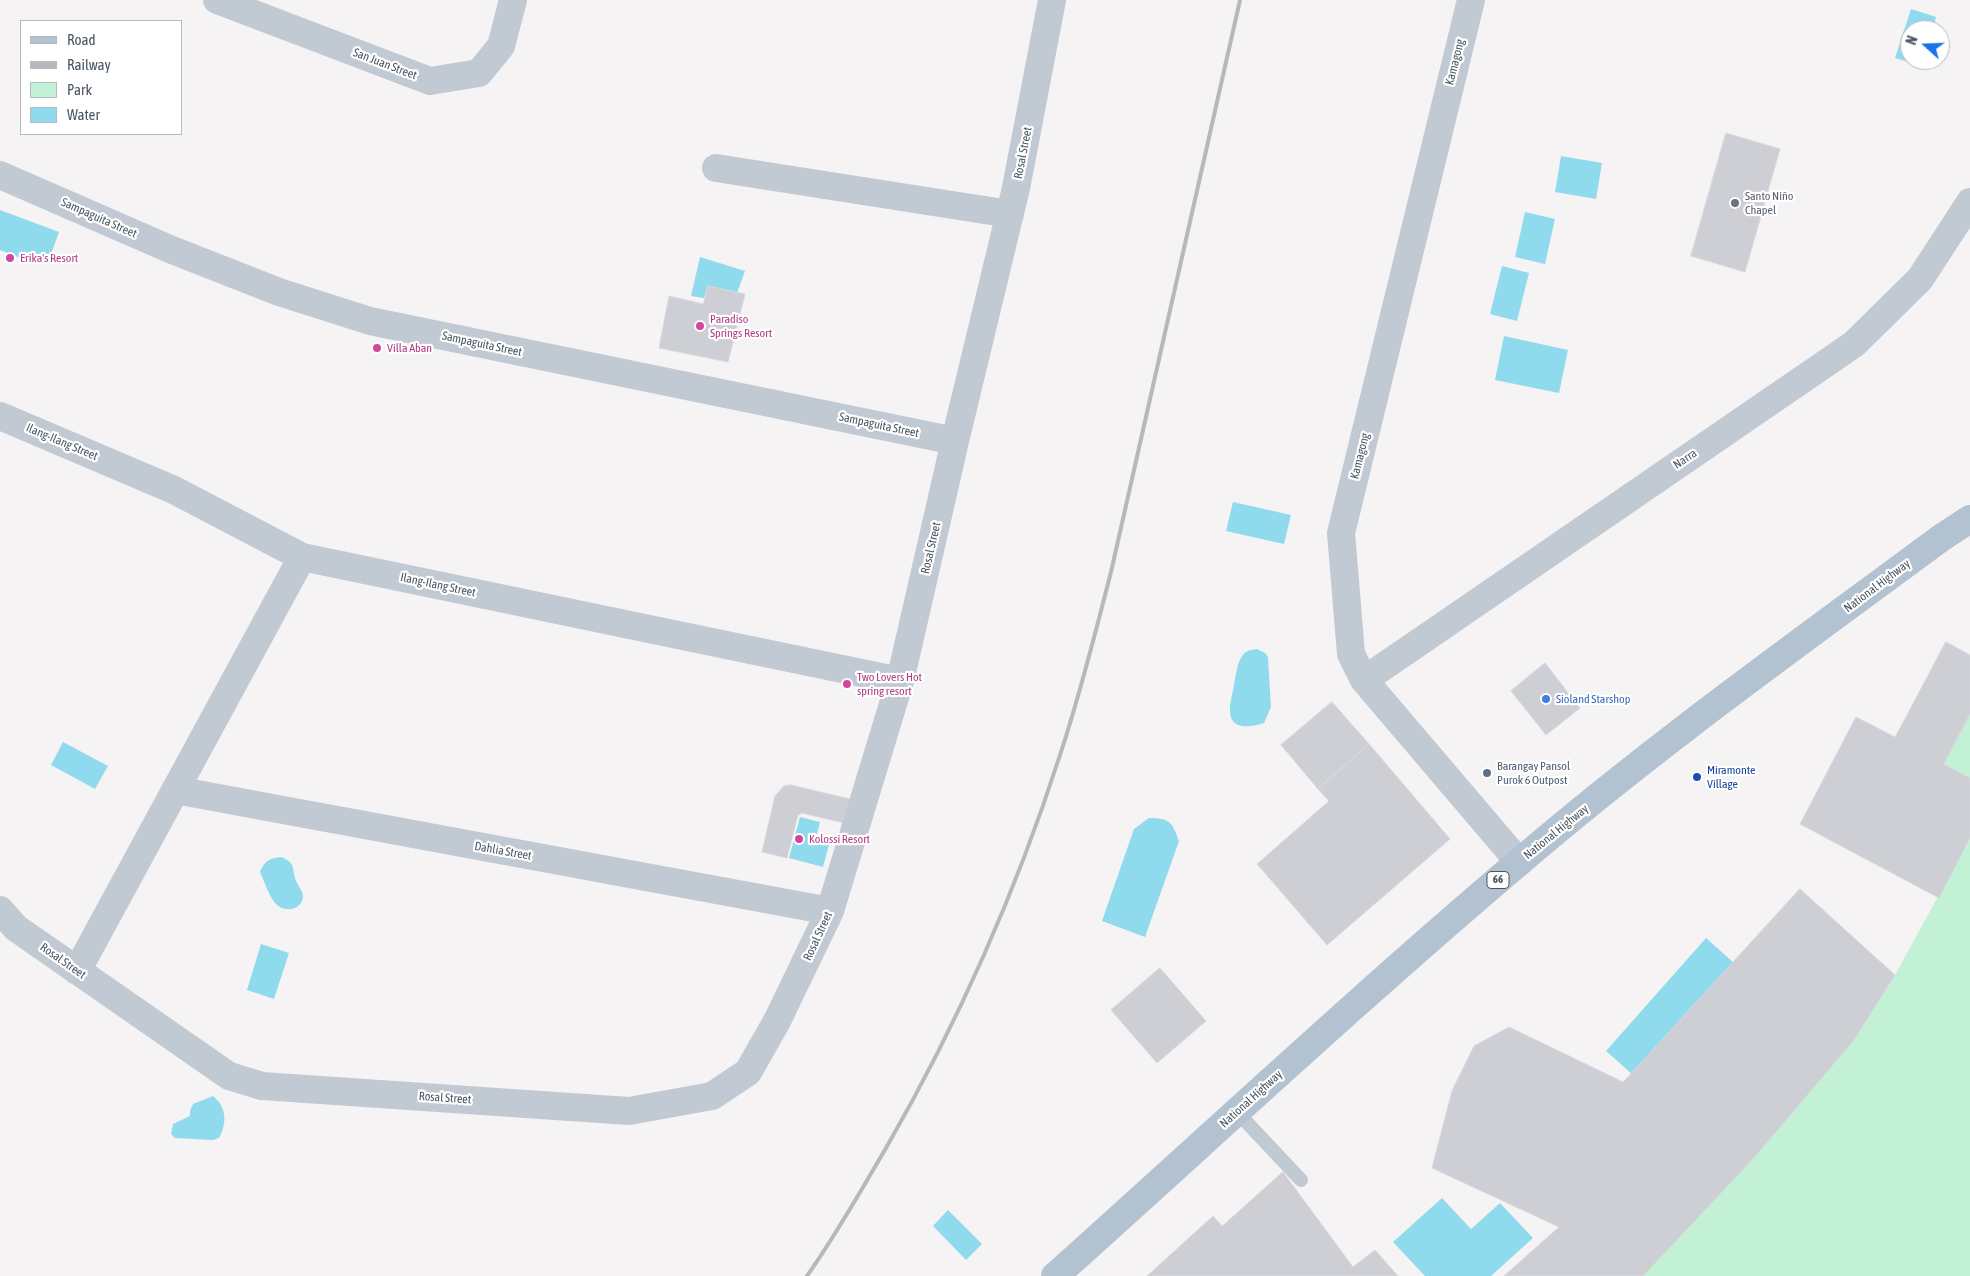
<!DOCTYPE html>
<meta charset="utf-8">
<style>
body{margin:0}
#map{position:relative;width:1970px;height:1276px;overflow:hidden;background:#f5f3f3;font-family:"Asap Condensed",sans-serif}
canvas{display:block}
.legend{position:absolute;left:20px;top:20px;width:162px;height:115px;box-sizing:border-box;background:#fff;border:1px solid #b7bbc0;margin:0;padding:6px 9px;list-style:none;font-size:15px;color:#4a5661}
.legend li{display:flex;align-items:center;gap:10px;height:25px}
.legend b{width:25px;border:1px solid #b7bbc0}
.north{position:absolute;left:1900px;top:20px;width:50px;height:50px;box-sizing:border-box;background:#fff;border:1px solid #b7bbc0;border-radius:50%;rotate:290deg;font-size:14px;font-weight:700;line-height:20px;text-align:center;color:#4a5661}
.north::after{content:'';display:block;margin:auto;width:18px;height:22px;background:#1a73e8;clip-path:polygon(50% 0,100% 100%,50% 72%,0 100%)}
</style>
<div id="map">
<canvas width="1970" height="1276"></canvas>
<ul class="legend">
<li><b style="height:6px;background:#b3c2d1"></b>Road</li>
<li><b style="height:6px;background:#b5b8bd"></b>Railway</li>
<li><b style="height:14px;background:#c3f1d5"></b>Park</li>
<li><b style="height:14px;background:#90daee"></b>Water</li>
</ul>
<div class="north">N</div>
</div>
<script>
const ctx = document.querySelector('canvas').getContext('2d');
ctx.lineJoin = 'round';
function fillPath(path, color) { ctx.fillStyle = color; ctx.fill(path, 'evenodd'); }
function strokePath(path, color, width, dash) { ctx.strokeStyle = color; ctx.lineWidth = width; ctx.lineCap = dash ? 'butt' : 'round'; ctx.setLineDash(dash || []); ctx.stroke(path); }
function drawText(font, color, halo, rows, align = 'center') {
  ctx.font = font + ' "Asap Condensed",sans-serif'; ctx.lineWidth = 4.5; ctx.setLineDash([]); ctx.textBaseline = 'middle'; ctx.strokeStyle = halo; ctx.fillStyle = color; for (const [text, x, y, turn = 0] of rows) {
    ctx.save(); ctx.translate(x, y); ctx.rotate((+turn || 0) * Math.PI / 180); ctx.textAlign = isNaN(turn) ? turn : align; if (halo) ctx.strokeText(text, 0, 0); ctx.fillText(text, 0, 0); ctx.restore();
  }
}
const green = new Path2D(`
 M1970,714V778L1944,764Z
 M1970,838V1276H1643L1854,1040L1895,975Z`);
const water = new Path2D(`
 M1911,9L1936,17L1933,30H1910V60H1924L1922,66L1895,58Z
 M1561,156L1602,163L1596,199L1555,192Z
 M0,210L59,232L50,257L31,262L0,250Z
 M1525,212L1555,219L1545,264L1515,257Z
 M700,257L745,271L737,293L708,286L704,298L691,296Z
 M1502,266L1529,273L1517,321L1490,314Z
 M1504,336L1568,350L1559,393L1495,380Z
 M1233,502L1291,515L1284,544L1226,531Z
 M1257,649L1265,653L1268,657L1271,707L1264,723C1252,727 1231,731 1230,712C1229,704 1233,693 1234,685C1236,676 1237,661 1243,655C1247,650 1251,650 1257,649Z
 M63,742L108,766L95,789L51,765Z
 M800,817L820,822L816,838L830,841L823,867L789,858Z
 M1149,818C1170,818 1172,822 1179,841L1145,937L1102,921L1134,829Z
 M282,857C295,864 292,866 295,878C297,885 303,890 303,897C302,910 284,913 276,904C270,898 264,881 260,872C265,860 270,858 282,857Z
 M1706,938L1782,1006L1724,1156L1606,1051Z
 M261,944L289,953L274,999L247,990Z
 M213,1096C227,1107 227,1124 219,1138L213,1140L175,1138L171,1134L173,1124L190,1116V1111L193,1104Z
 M1442,1198L1471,1229L1500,1203L1533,1238L1491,1276H1425L1393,1242Z
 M948,1210L982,1244L966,1260L933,1226Z`);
const building = new Path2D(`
 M1726,133L1780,149L1745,272L1691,256Z
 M708,286L745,294L728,362L659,348L669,296L703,304Z
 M1946,642L1970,655V714L1944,764L1970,778V838L1939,898L1800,824L1856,717L1895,737Z
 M1545,663L1580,708L1546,735L1511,691Z
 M1332,702L1369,744L1318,789L1281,745Z
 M1369,744L1450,839L1327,945L1257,864L1329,801L1318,789Z
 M791,785L850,799L844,823L802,813L798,815L787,858L762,852L775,796L784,786Z
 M1800,889L1895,975L1854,1040L1752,1160L1643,1276H1504L1559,1227L1432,1168L1452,1091L1474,1046L1509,1027L1623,1082Z
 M1160,968L1206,1021L1157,1063L1111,1010Z
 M1283,1172L1353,1267L1375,1250L1398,1276H1147L1213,1216L1222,1226Z`);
const service = new Path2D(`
 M1237,1112L1301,1180`);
const minor = new Path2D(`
 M217,0L430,81L479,73L501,46L513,0
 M1471,0L1341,533L1351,654L1364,680L1519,862
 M716,168L1010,214
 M0,175L172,250L279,292L370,321L955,441
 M0,416L174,490L302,557L900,681
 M1364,680L1854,344L1920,279L1970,202
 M175,790L830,911
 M0,910L16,928L229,1076L262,1086L629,1111L712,1096L748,1072L777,1021L830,911L900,681L955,441L1016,188L1052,0
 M77,971L302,557`);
const primary = new Path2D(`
 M1055,1276C1209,1138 1360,997 1518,863C1653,747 1798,644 1941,538L1970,519`);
const rail = new Path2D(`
 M807,1276C836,1235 861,1191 886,1148C958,1023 1016,892 1060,755C1080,695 1095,634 1111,572L1240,0`);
const markers = [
 [1735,203,5,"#6b7280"],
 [10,258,5,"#d1479c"],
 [700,326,5,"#d1479c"],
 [377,348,5,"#d1479c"],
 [847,684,5,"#d1479c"],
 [1546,699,5,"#3f7fe0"],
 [1487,773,5,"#5c6f8a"],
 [1697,777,5,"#1a4fb4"],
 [799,839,5,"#d1479c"]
];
const shields = [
 [1498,880,22]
];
const shieldNames = [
 ["66",1498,880]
];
const streetNames = [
 ["Kamagong",1455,62,-76],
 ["San Juan Street",385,64,21],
 ["Rosal Street",1023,153,-79],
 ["Sampaguita Street",99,218,24],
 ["Sampaguita Street",482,344,12],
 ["Sampaguita Street",879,425,12],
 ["Ilang-Ilang Street",62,442,23],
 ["Kamagong",1360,456,-76],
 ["Narra",1685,459,-34],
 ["Rosal Street",931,548,-77],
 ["Ilang-Ilang Street",438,585,12],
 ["National Highway",1877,586,-37],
 ["National Highway",1556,832,-39],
 ["Dahlia Street",503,851,10],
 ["Rosal Street",818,936,-65],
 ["Rosal Street",63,961,35],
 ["Rosal Street",445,1098,4],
 ["National Highway",1251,1099,-42]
];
const worshipNames = [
 ["Santo Niño",1745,196],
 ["Chapel",1745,210]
];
const hotelNames = [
 ["Erika's Resort",20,258],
 ["Paradiso",710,319],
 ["Springs Resort",710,333],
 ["Villa Aban",387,348],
 ["Two Lovers Hot",857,677],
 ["spring resort",857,691],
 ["Kolossi Resort",809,839]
];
const shopNames = [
 ["Sioland Starshop",1556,699]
];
const serviceNames = [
 ["Barangay Pansol",1497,766],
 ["Purok 6 Outpost",1497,780]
];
const transitNames = [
 ["Miramonte",1707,770],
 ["Village",1707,784]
];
fillPath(green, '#c3f1d5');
fillPath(water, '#90daee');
fillPath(building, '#cdcfd5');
strokePath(building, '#d7d9de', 1);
strokePath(service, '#c1cad2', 14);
strokePath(minor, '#c1cad2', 28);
strokePath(primary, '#b3c2d1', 28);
strokePath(rail, '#b5b8bd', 4);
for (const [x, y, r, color] of markers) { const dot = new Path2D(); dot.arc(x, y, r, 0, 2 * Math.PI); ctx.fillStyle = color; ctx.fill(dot); strokePath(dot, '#fff', 2); }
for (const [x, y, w] of shields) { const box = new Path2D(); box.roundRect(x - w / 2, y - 8.5, w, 17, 4); ctx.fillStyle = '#fff'; ctx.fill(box); strokePath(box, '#4a5661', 1); }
drawText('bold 11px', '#4a5661', null, shieldNames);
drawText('12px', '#4a5661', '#fff', streetNames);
drawText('12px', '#5b616d', '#fff', worshipNames, 'left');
drawText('12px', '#b23c85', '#fff', hotelNames, 'left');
drawText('12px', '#366cbe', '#fff', shopNames, 'left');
drawText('12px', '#4e5e75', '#fff', serviceNames, 'left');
drawText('12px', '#164399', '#fff', transitNames, 'left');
</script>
